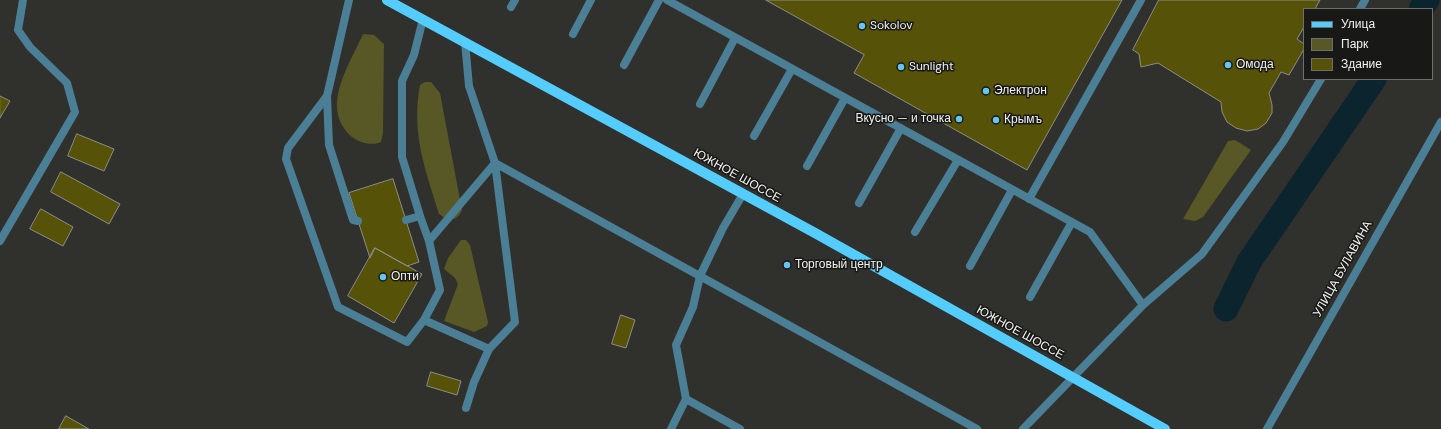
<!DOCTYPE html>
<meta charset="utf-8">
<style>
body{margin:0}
#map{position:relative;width:1441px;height:429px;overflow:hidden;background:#30302d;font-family:"DM Sans",sans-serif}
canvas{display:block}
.legend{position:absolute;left:1303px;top:8px;width:130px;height:72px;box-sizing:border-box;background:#181817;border:1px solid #6f6f6e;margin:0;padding:5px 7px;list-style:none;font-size:12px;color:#f2f2f0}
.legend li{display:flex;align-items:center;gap:8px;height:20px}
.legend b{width:20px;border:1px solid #6f6f6e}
</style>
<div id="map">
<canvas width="1441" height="429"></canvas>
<ul class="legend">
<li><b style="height:5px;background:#54cdfd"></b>Улица</li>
<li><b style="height:11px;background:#585726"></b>Парк</li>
<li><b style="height:11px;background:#565308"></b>Здание</li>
</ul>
</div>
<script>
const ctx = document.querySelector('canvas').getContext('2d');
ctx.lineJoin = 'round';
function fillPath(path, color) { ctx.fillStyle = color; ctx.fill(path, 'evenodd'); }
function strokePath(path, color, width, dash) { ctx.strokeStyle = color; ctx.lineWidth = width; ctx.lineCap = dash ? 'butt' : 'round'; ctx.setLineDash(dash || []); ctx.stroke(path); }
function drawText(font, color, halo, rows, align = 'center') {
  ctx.font = font + ' "DM Sans",sans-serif'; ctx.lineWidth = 3; ctx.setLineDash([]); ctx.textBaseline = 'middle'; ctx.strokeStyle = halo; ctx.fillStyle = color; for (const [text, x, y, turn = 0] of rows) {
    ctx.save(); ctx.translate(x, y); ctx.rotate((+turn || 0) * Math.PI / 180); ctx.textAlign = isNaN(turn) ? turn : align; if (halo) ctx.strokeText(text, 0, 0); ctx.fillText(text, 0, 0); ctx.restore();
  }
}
const green = new Path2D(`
 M363,34L374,35L384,44L383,133L381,142C372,146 360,143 352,137C319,108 349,66 363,34Z
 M425,82H431L440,93L462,210C457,222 449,221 439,214C425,169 411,133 420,85Z
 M1235,140L1251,150L1203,217L1195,221L1183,219L1228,141Z
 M461,240H466L470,245L488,322L487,326L474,332L444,321L458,284L455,278L444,269L448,258Z`);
const canal = new Path2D(`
 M1421,9L1427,0
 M1226,309L1249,262L1374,79`);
const building = new Path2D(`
 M766,0H1122L1027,170L854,73L864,55Z
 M1159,0H1320L1315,9H1304V27L1297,39L1304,44V49L1289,75L1281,72L1269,93L1272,105V113L1266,123L1258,129L1247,131L1236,128L1227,122L1222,112L1221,102L1158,63L1141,67L1139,54L1133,50Z
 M0,96L10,101L0,118Z
 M77,134L114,149L104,171L68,156Z
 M61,172L120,204L109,224L51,192Z
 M393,179L419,262L407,266L375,248L370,258L349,193Z
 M41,209L73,227L63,246L30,229Z
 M375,248L422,274L394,323L348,296Z
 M621,315L635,320L626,348L612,344Z
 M431,372L461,381L457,395L427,386Z
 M66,416L89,429H59Z`);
const lane = new Path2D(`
 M349,0L327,96L329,145L353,220L358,221
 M667,0L1090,232L1143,305
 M511,7L515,0
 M1360,9L1365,0
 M573,34L591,0
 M465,42L469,86L495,163L515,322L489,349L474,382L466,408
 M624,65L659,0
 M327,96L288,148L286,159L338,307L407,342L424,320
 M700,104L735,38
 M754,136L792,69
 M495,163L977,429
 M807,166L845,98
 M1029,199L1141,0
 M859,203L901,128
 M420,216L429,241L440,290L424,320L489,349
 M406,220L420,216L402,157V81L414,55L423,19
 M915,232L958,160
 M0,241L75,112L67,83L30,47L18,30L23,0
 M429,241L495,163
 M970,266L1012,190
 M1030,297L1072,222
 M671,429L686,399
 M740,429L686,399L676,345L693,307L700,276L723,228L743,194
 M1023,429L1143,305L1202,254L1283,142L1321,79`);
const street = new Path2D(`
 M1267,429L1441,122`);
const primary = new Path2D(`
 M387,0L815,233L1165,429`);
const markers = [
 [862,26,4,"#64c5ee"],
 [1228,65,4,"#64c5ee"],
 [901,67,4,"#64c5ee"],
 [986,91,4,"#64c5ee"],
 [959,119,4,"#64c5ee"],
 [996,120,4,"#64c5ee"],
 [787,265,4,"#64c5ee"],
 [383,277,4,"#64c5ee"]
];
const poiNames = [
 ["Sokolov",870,26],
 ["Омода",1236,65],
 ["Sunlight",909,67],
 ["Электрон",994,91],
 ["Вкусно — и точка",951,119,"right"],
 ["Крымъ",1004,120],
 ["Торговый центр",795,265],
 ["Опти",391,277]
];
const streetNames = [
 ["ЮЖНОЕ ШОССЕ",737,176,29],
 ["УЛИЦА БУЛАВИНА",1343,269,-61],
 ["ЮЖНОЕ ШОССЕ",1020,333,29]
];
fillPath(green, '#585726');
strokePath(canal, '#0b242e', 25);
fillPath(building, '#565308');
strokePath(building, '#8d8d89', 1);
strokePath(lane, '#4a7f96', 8);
strokePath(street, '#4a7f96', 8);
strokePath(primary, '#54cdfd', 10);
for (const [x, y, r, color] of markers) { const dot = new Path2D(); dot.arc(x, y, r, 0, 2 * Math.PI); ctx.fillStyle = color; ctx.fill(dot); strokePath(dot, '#181817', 1.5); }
drawText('12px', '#f2f2f0', '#181817', poiNames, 'left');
drawText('12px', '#f2f2f0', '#181817', streetNames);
</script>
